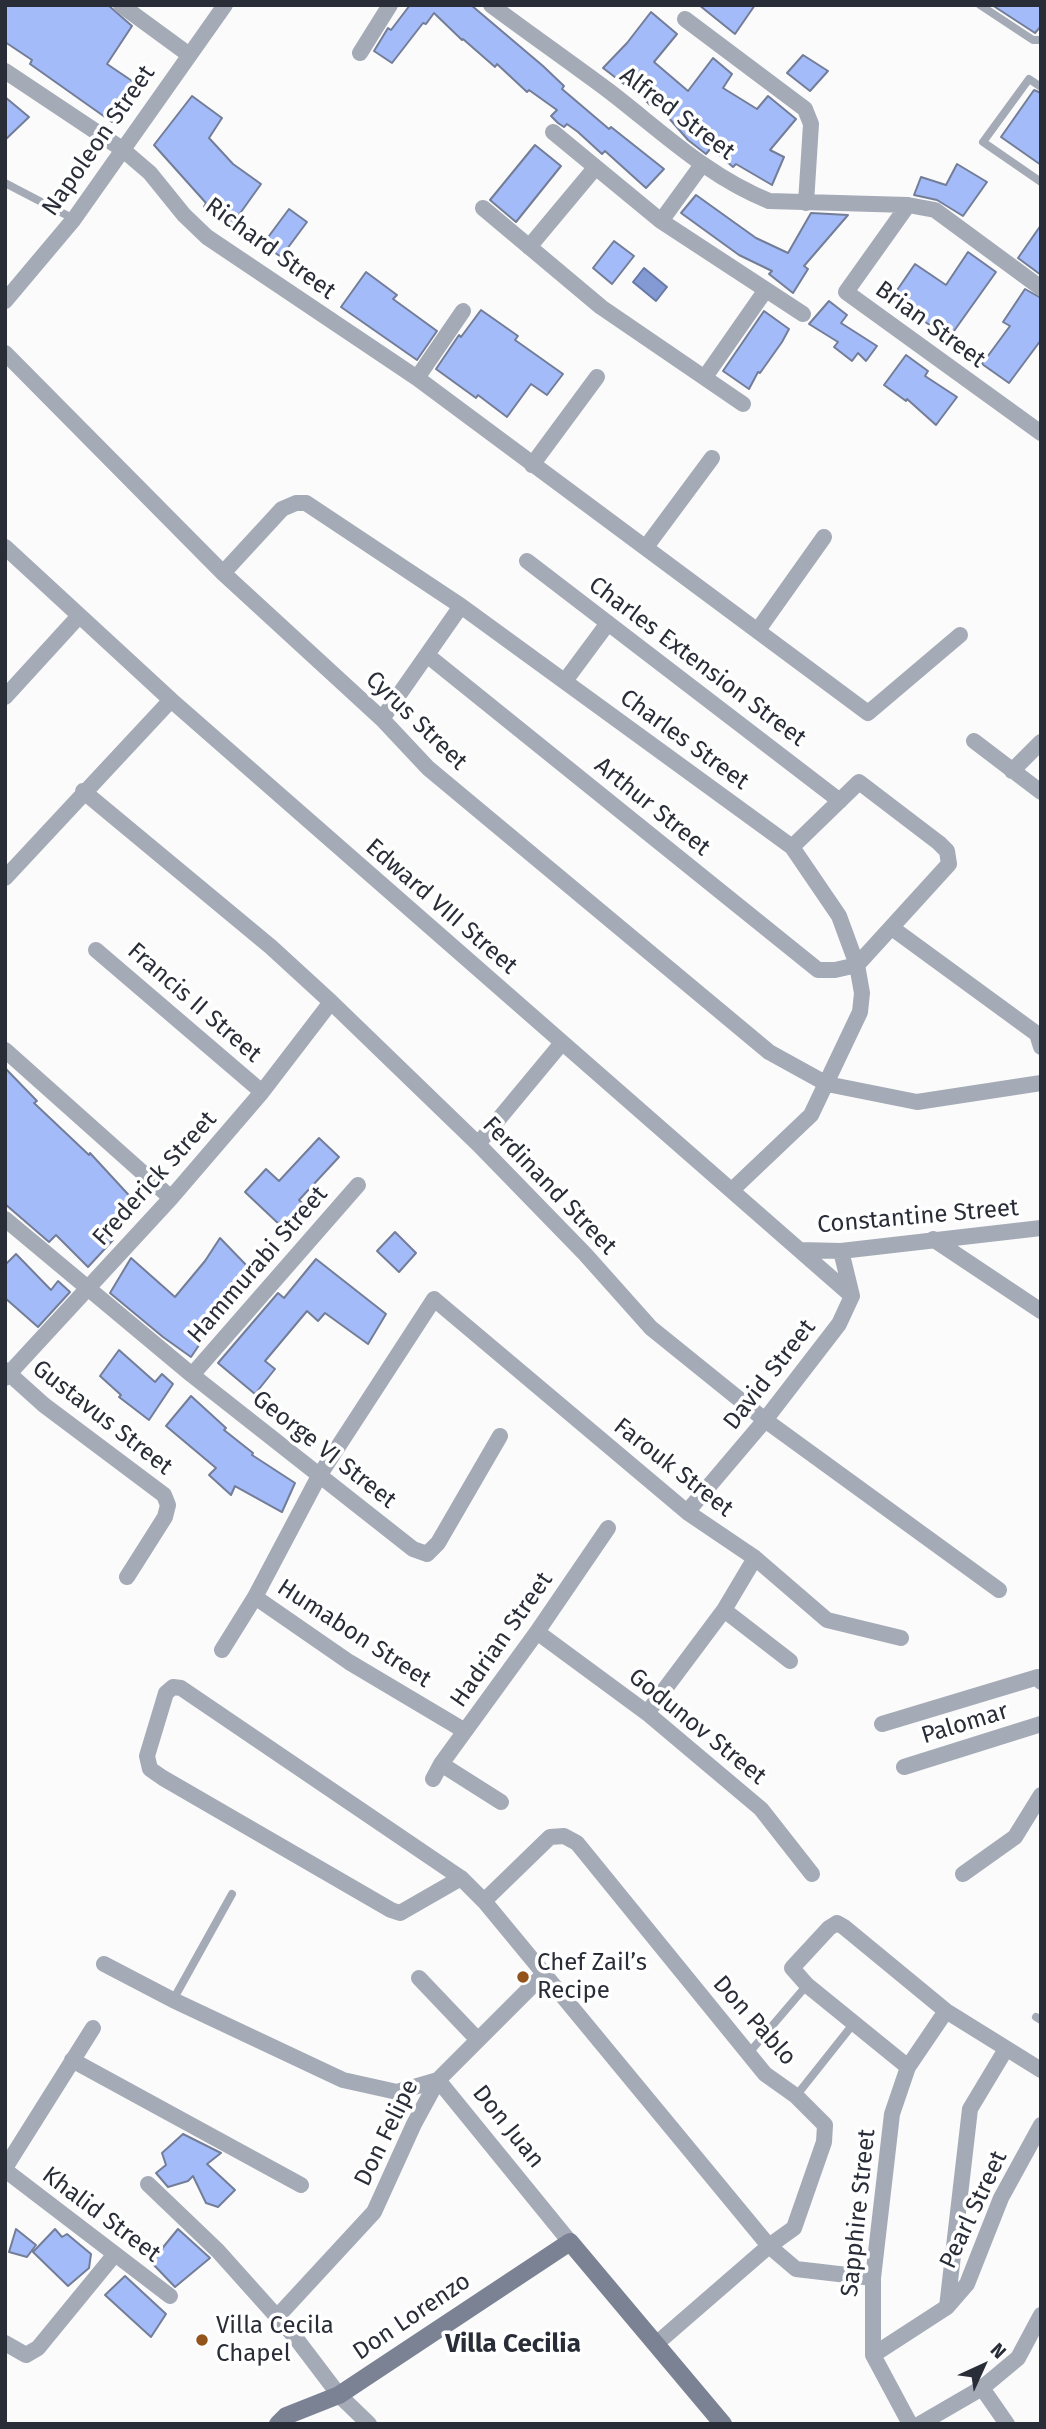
<!DOCTYPE html>
<meta charset="utf-8">
<style>
body{margin:0}
#map{position:relative;width:1046px;height:2429px;overflow:hidden;background:#fbfbfb;font-family:"Fira Sans",sans-serif}
canvas{display:block}
.frame{position:absolute;inset:0;border:7px solid #292d38;pointer-events:none}
.north{position:absolute;left:948px;top:2331px;width:70px;height:70px;-webkit-text-stroke:5px #fff;paint-order:stroke;rotate:45deg;font-size:19px;font-weight:700;line-height:28px;text-align:center;color:#292d38}
.north::after{content:'';display:block;margin:auto;width:24px;height:32px;background:#292d38;clip-path:polygon(50% 0,100% 100%,50% 72%,0 100%)}
</style>
<div id="map">
<canvas width="1046" height="2429"></canvas>
<div class="frame"></div>
<div class="north">N</div>
</div>
<script>
const ctx = document.querySelector('canvas').getContext('2d');
ctx.lineJoin = 'round';
function fillPath(path, color) { ctx.fillStyle = color; ctx.fill(path, 'evenodd'); }
function strokePath(path, color, width, dash) { ctx.strokeStyle = color; ctx.lineWidth = width; ctx.lineCap = dash ? 'butt' : 'round'; ctx.setLineDash(dash || []); ctx.stroke(path); }
function drawText(font, color, halo, rows, align = 'center') {
  ctx.font = font + ' "Fira Sans",sans-serif'; ctx.lineWidth = 7; ctx.setLineDash([]); ctx.textBaseline = 'middle'; ctx.strokeStyle = halo; ctx.fillStyle = color; for (const [text, x, y, turn = 0] of rows) {
    ctx.save(); ctx.translate(x, y); ctx.rotate((+turn || 0) * Math.PI / 180); ctx.textAlign = isNaN(turn) ? turn : align; if (halo) ctx.strokeText(text, 0, 0); ctx.fillText(text, 0, 0); ctx.restore();
  }
}
const water = new Path2D(`
 M644,268L667,287L656,301L633,282Z`);
const building = new Path2D(`
 M5,5H108L132,26L107,64L138,85L112,122L30,64L32,60L5,42Z
 M410,5H471L543,66L564,86L562,89L609,129L611,127L664,169L646,188L605,151L602,154L578,132L567,124L564,127L558,123L551,116L557,110L529,90L527,92L497,64L495,67L463,39L462,40L434,13L426,24L423,23L392,63L374,51L388,28L391,30Z
 M699,5H755L735,34Z
 M992,5H1041V26L1035,33Z
 M651,12L677,34L654,62L688,91L713,58L732,74L723,88L757,109L768,96L796,119L770,150L784,157L772,185L736,164L733,167L711,148L706,154L688,140L654,101L650,105L627,81L624,84L603,68L627,43Z
 M803,55L828,71L810,91L787,73Z
 M1034,90L1041,93V165L1001,137Z
 M192,96L222,118L209,138L233,164L261,184L231,226L204,207L206,203L154,145Z
 M5,97L29,117L5,140Z
 M535,145L561,166L516,222L490,200Z
 M957,164L987,182L963,216L937,200L914,195L921,177L946,185Z
 M696,195L756,238L788,253L811,213L848,215L804,266L808,269L793,293L769,274L772,271L739,255L681,213Z
 M289,209L307,222L281,257L263,244Z
 M1041,225V275L1018,258Z
 M614,241L634,256L612,284L593,268Z
 M968,252L996,272L949,338L891,299L915,264L946,285Z
 M366,272L397,295L393,299L437,331L417,360L341,307Z
 M1025,289L1041,298V340L1009,383L982,364L1010,326L1003,322Z
 M829,301L847,315L841,323L877,346L866,361L858,353L852,361L834,347L838,342L809,324Z
 M481,310L518,336L515,340L563,374L547,395L531,384L507,417L478,395L476,398L436,369L459,335L461,337Z
 M764,311L789,329L782,342L760,373L758,372L749,389L723,371Z
 M906,355L928,371L925,376L957,397L936,425L907,399L906,401L884,385Z
 M5,1068L37,1101L34,1103L89,1155L90,1153L137,1204L109,1236L113,1240L88,1267L56,1235L49,1242L5,1204Z
 M319,1138L339,1157L299,1200L302,1203L281,1226L245,1192L266,1169L279,1181Z
 M395,1232L416,1253L399,1272L377,1251Z
 M220,1238L249,1268L207,1322L212,1326L191,1357L163,1337L110,1293L131,1258L175,1297L205,1261Z
 M16,1254L51,1290L58,1281L70,1292L38,1327L5,1298V1265Z
 M316,1259L386,1314L368,1344L325,1313L318,1321L307,1311L265,1361L275,1369L255,1394L218,1363L278,1293L284,1298Z
 M119,1350L155,1382L162,1374L173,1384L149,1420L119,1397L121,1395L100,1376Z
 M191,1396L226,1428L224,1430L253,1453L252,1455L295,1483L282,1512L235,1486L231,1495L209,1475L216,1468L166,1426Z
 M183,2134L221,2153L207,2164L235,2190L218,2207L206,2203L193,2176L188,2181L168,2187L156,2173L166,2165L162,2153Z
 M16,2229L36,2245L27,2257L9,2252Z
 M55,2229L62,2237L67,2234L91,2254L89,2268L68,2286L33,2252Z
 M178,2229L210,2258L175,2287L151,2262Z
 M125,2276L166,2314L151,2337L105,2295Z`);
const lane = new Path2D(`
 M980,5L1033,40H1041
 M1041,87L1029,79L983,142L1041,182
 M5,183L74,219
 M173,2000L232,1894
 M1036,2017L1041,2020
 M748,2054L807,1985
 M796,2096L854,2023`);
const street = new Path2D(`
 M121,5L188,54
 M491,5C530,34 570,62 609,91C661,131 707,176 769,201L908,205L935,210L1041,288
 M685,19L805,109L811,124L806,203
 M360,53L390,5
 M5,71L122,149L150,173L184,215L207,237L417,378L868,713L960,635
 M553,132L661,221L803,314
 M908,205L846,292L1041,433
 M483,208L601,307L743,404
 M661,221L701,166
 M529,247L595,168
 M5,301L74,219L225,5
 M5,353L223,573L382,719L428,768L769,1052L827,1084L917,1102L1041,1083
 M705,377L765,291
 M417,378L463,311
 M532,465L597,377
 M5,547L171,700L852,1296
 M646,547L712,458
 M527,561L840,801
 M223,573L282,509L296,503H306L461,606L792,847L839,916L857,965L862,993L860,1012L811,1115L732,1190
 M758,630L824,537
 M427,655L818,970H835L857,965L949,864L947,851L939,843L859,782L792,847
 M565,681L608,623
 M5,697L79,616
 M382,719L461,606
 M974,741L1041,792
 M1012,771L1041,742
 M83,791L271,947L331,1002L478,1144L585,1254L651,1328L765,1420L999,1590
 M5,878L171,700
 M892,928L1037,1034L1041,1047
 M96,950L262,1092
 M5,1050L171,1198
 M478,1144L561,1044
 M5,1219L192,1375L413,1549L427,1554L438,1543L500,1436
 M933,1239L1041,1311
 M800,1250L841,1251L1041,1228
 M5,1370L44,1405L164,1495L168,1505L165,1517L127,1577
 M192,1375L358,1185
 M5,1378L171,1198L262,1092L331,1002
 M687,1512L765,1420L839,1324L852,1296L841,1251
 M255,1597L349,1662L465,1731
 M724,1610L790,1661
 M537,1632L647,1713L761,1809L812,1874
 M222,1650L255,1597L319,1476L434,1299L687,1512L755,1558L827,1620L901,1638
 M647,1713L724,1610L755,1558
 M882,1724L1038,1677L1041,1682
 M441,1764L501,1802
 M904,1767L1041,1724
 M433,1779L441,1764L537,1632L608,1528
 M963,1874L1015,1837L1041,1795
 M461,1878L400,1913L391,1910L163,1778L150,1769L147,1756L166,1693L173,1687L181,1688L461,1878L484,1901L769,2246L796,2269L873,2278
 M484,1901L550,1837L564,1836L577,1843L765,2074L796,2096L825,2125L824,2142L794,2228L769,2246L656,2344
 M104,1964L173,2000L343,2080L397,2092L438,2080
 M419,1978L478,2040
 M72,2060L301,2185
 M908,2067L807,1985L792,1968L829,1928L837,1923L844,1927L946,2011L1041,2070
 M438,2080L570,2242
 M5,2168L93,2028
 M5,2170L170,2296
 M148,2184L218,2251L295,2337L339,2395L369,2424
 M947,2307L970,2109L1006,2049
 M277,2317L374,2212L414,2124L438,2080L544,1974
 M5,2343L26,2355L38,2348L115,2254
 M873,2355L947,2307L967,2284L1001,2198L1041,2125
 M982,2388L1007,2424
 M910,2424L873,2355V2278L892,2114L908,2067L946,2011
 M920,2424L982,2388L1018,2358L1041,2315`);
const secondary = new Path2D(`
 M278,2424L286,2416L339,2395L570,2242L723,2424`);
const markers = [
 [523,1977,7,"#93541c"],
 [202,2340,7,"#93541c"]
];
const streetNames = [
 ["Alfred Street",677,114,37],
 ["Napoleon Street",99,141,-55],
 ["Richard Street",270,249,36],
 ["Brian Street",930,325,36],
 ["Charles Extension Street",697,662,37],
 ["Cyrus Street",416,721,44],
 ["Charles Street",684,740,36],
 ["Arthur Street",652,807,39],
 ["Edward VIII Street",441,907,41],
 ["Francis II Street",194,1003,41],
 ["Frederick Street",155,1179,-48],
 ["Ferdinand Street",549,1186,46],
 ["Constantine Street",918,1217,-5],
 ["Hammurabi Street",258,1265,-49],
 ["David Street",770,1375,-52],
 ["Gustavus Street",102,1418,38],
 ["George VI Street",324,1450,38],
 ["Farouk Street",673,1468,38],
 ["Humabon Street",354,1634,33],
 ["Hadrian Street",502,1640,-55],
 ["Palomar",965,1724,-17],
 ["Godunov Street",697,1727,39],
 ["Don Pablo",754,2021,48],
 ["Don Juan",508,2127,51],
 ["Don Felipe",387,2133,-64],
 ["Pearl Street",974,2210,-65],
 ["Sapphire Street",859,2213,-84],
 ["Khalid Street",101,2215,37],
 ["Don Lorenzo",412,2317,-34]
];
const poiNames = [
 ["Chef Zail’s",537,1963],
 ["Recipe",537,1991],
 ["Villa Cecila",216,2326],
 ["Chapel",216,2354]
];
const neighbourhoodNames = [
 ["Villa Cecilia",513,2345]
];
fillPath(water, '#839ad5');
strokePath(water, '#6879a6', 2);
fillPath(building, '#a3bbf8');
strokePath(building, '#737d97', 2);
strokePath(lane, '#a4aab6', 8);
strokePath(street, '#a4aab6', 16);
strokePath(secondary, '#7b8294', 18);
for (const [x, y, r, color] of markers) { const dot = new Path2D(); dot.arc(x, y, r, 0, 2 * Math.PI); ctx.fillStyle = color; ctx.fill(dot); strokePath(dot, '#fff', 2.5); }
drawText('24px', '#292d38', '#fff', streetNames);
drawText('24px', '#292d38', '#fff', poiNames, 'left');
drawText('bold 26px', '#292d38', '#fff', neighbourhoodNames);
</script>
